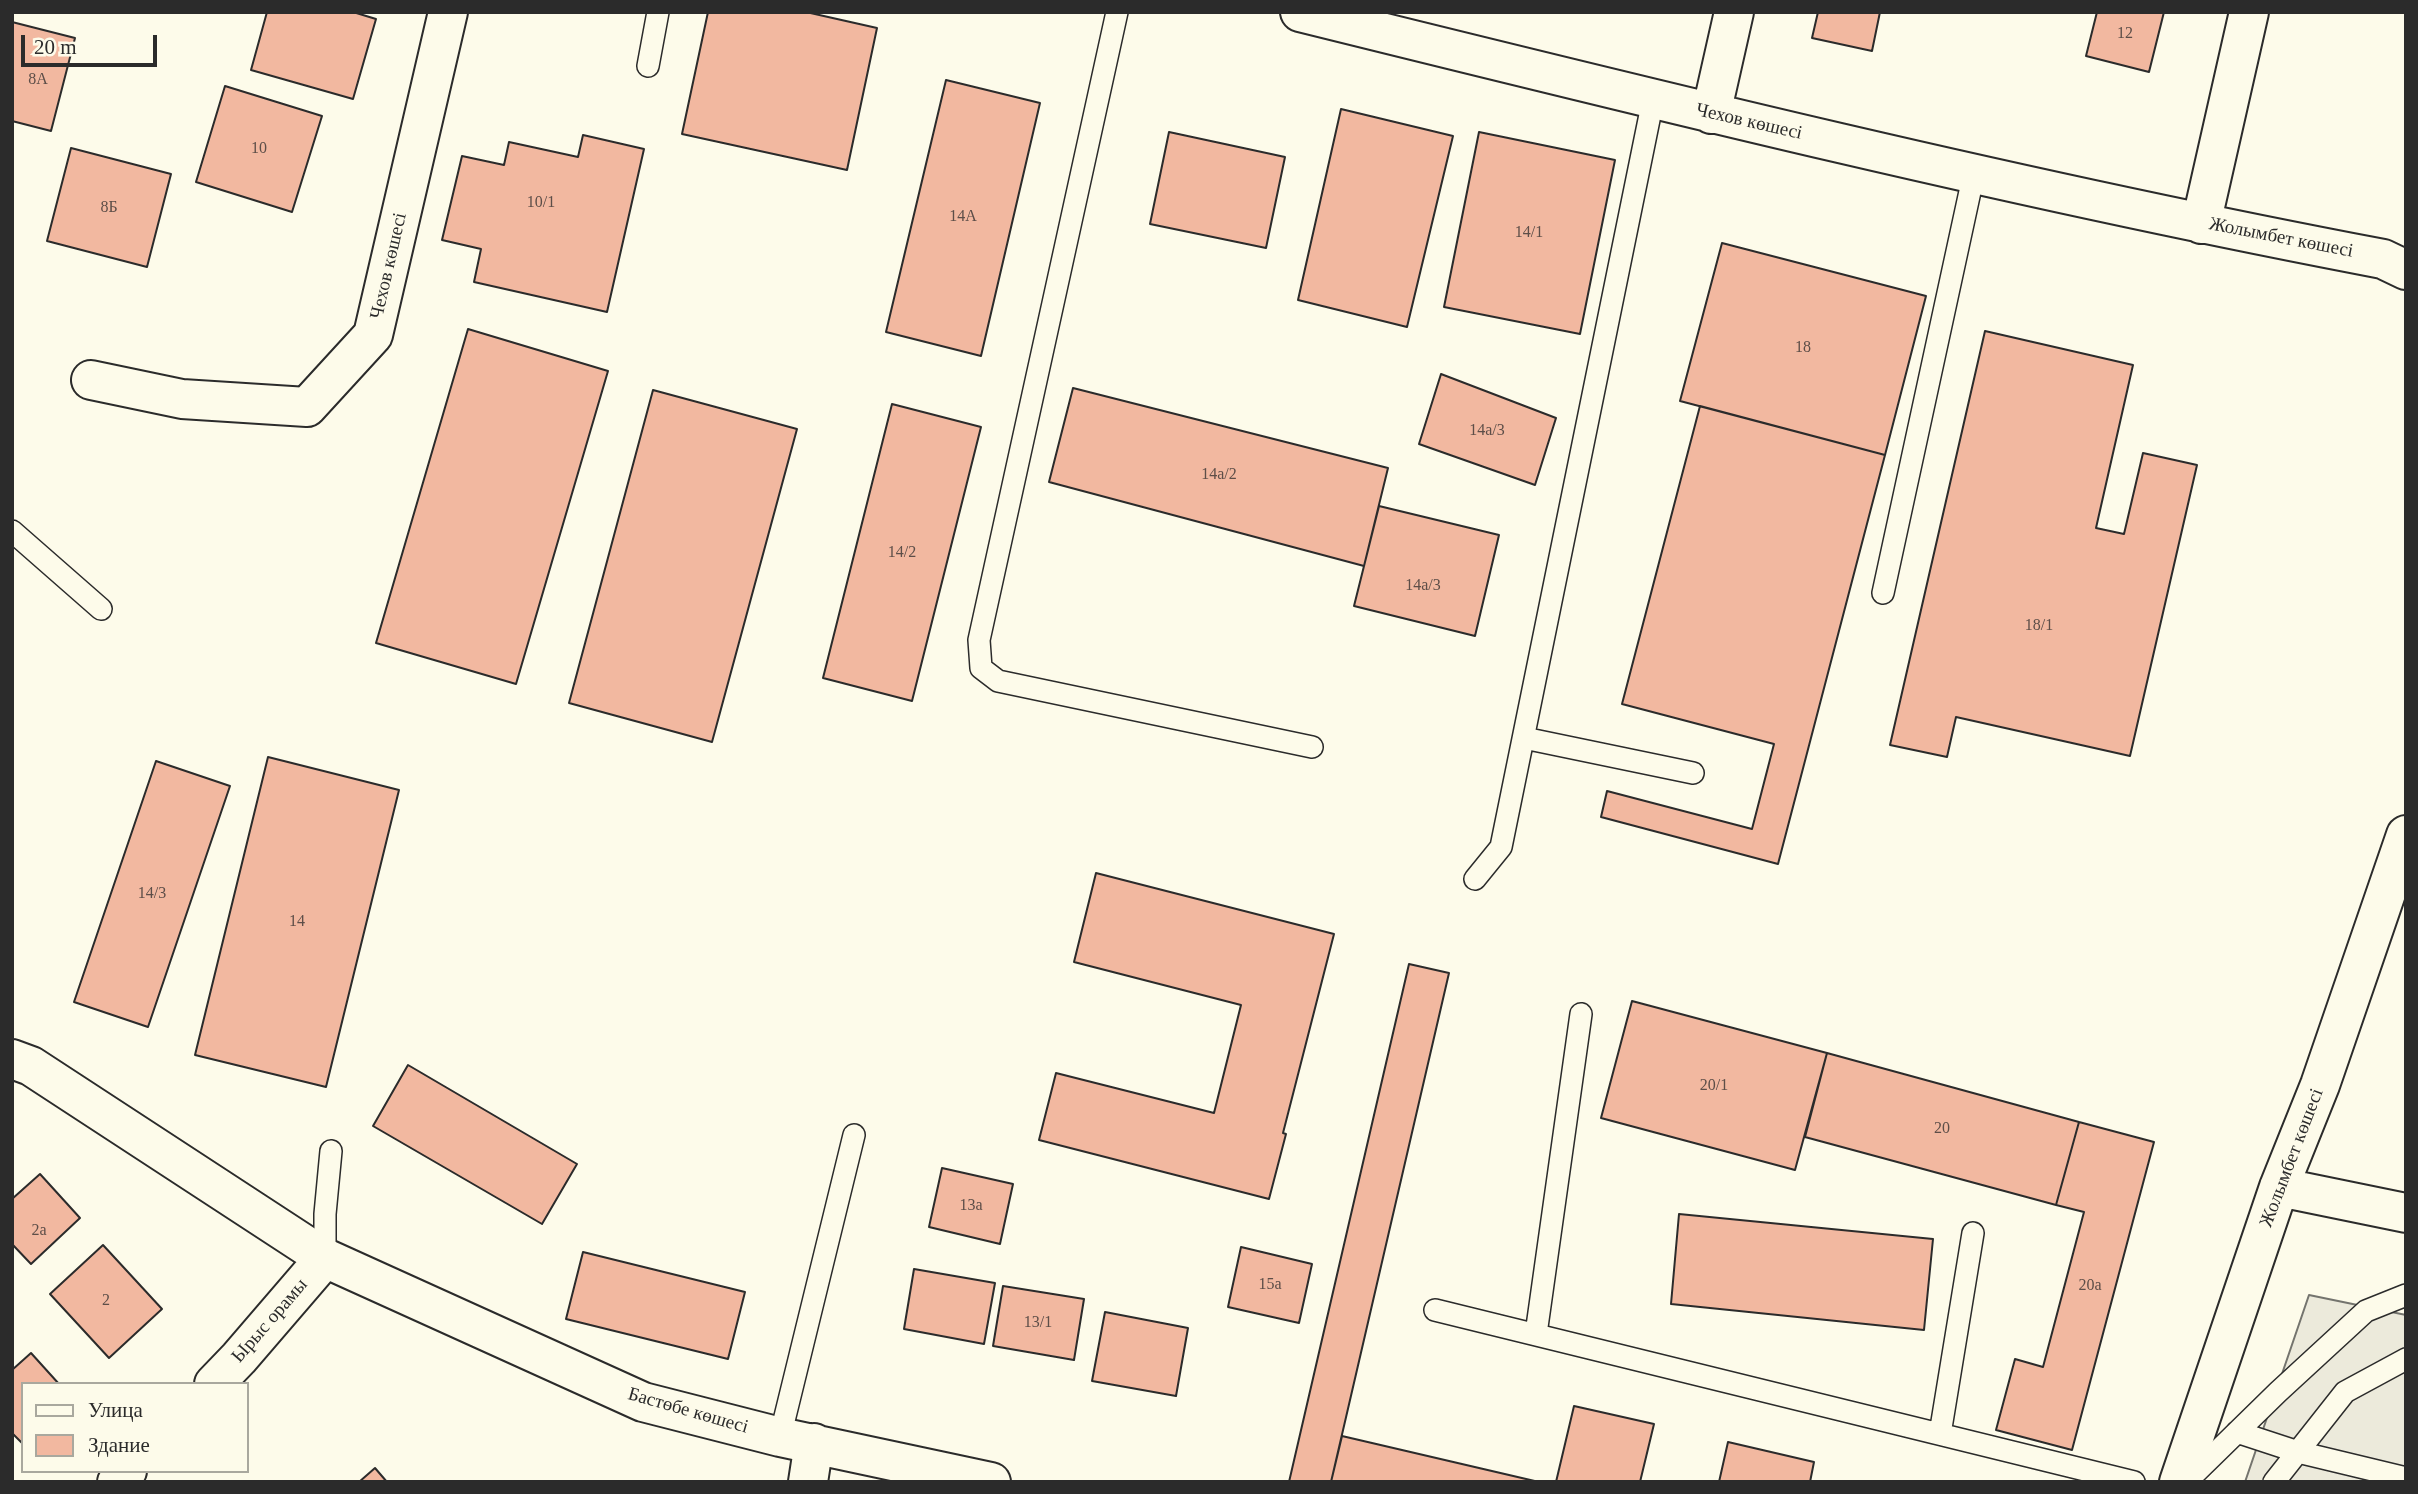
<!DOCTYPE html>
<meta charset="utf-8">
<style>
body{margin:0}
#map{position:relative;width:2418px;height:1494px;overflow:hidden;background:#fdfbea;font-family:Georgia,serif}
canvas{display:block}
.frame{position:absolute;inset:0;border:14px solid #2b2b2b;pointer-events:none}
.legend{position:absolute;left:21px;top:1382px;width:228px;height:91px;box-sizing:border-box;background:#fdfbea;border:2px solid #a9a89e;margin:0;padding:9px 12px;list-style:none;font-size:21px;color:#2b2b2b}
.legend li{display:flex;align-items:center;gap:14px;height:35px}
.legend b{width:35px;border:2px solid #a9a89e}
.scale{position:absolute;left:21px;top:35px;width:136px;height:32px;box-sizing:border-box;border:4px solid #2b2b2b;border-top:0;padding-left:9px;font-size:21px;line-height:24px;white-space:nowrap;color:#2b2b2b;-webkit-text-stroke:5px #fdfbea;paint-order:stroke}
</style>
<div id="map">
<canvas width="2418" height="1494"></canvas>
<div class="frame"></div>
<ul class="legend">
<li><b style="height:9px;background:#fdfbea"></b>Улица</li>
<li><b style="height:19px;background:#f2b8a0"></b>Здание</li>
</ul>
<div class="scale">20 m</div>
</div>
<script>
const ctx = document.querySelector('canvas').getContext('2d');
ctx.lineJoin = 'round';
function fillPath(path, color) { ctx.fillStyle = color; ctx.fill(path, 'evenodd'); }
function strokePath(path, color, width, dash) { ctx.strokeStyle = color; ctx.lineWidth = width; ctx.lineCap = dash ? 'butt' : 'round'; ctx.setLineDash(dash || []); ctx.stroke(path); }
function drawText(font, color, halo, rows, align = 'center') {
  ctx.font = font + ' Georgia,serif'; ctx.lineWidth = 5; ctx.setLineDash([]); ctx.textBaseline = 'middle'; ctx.strokeStyle = halo; ctx.fillStyle = color; for (const [text, x, y, turn = 0] of rows) {
    ctx.save(); ctx.translate(x, y); ctx.rotate((+turn || 0) * Math.PI / 180); ctx.textAlign = isNaN(turn) ? turn : align; if (halo) ctx.strokeText(text, 0, 0); ctx.fillText(text, 0, 0); ctx.restore();
  }
}
const parking = new Path2D(`
 M2309,1295L2406,1315V1482H2245Z`);
const building = new Path2D(`
 M267,12H353L376,19L353,99L251,70Z
 M708,12H806L877,28L847,170L682,134Z
 M1818,12H1880L1872,51L1812,38Z
 M2097,12H2164L2149,72L2086,56Z
 M12,22L75,38L51,131L12,121Z
 M946,80L1040,103L981,356L886,332Z
 M225,86L322,116L292,212L196,182Z
 M1341,109L1453,136L1407,327L1298,300Z
 M1169,132L1285,157L1266,248L1150,224Z
 M1479,132L1615,160L1580,334L1444,307Z
 M583,135L644,149L607,312L474,282L481,249L442,240L462,156L504,165L509,142L578,157Z
 M71,148L171,174L147,267L47,241Z
 M1722,243L1926,296L1885,455L1680,401Z
 M468,329L608,371L516,684L376,643Z
 M1985,331L2133,365L2096,528L2124,534L2143,453L2197,465L2130,756L1956,717L1947,757L1890,745Z
 M1441,374L1556,418L1535,485L1419,444Z
 M1073,388L1388,468L1364,566L1049,482Z
 M653,390L797,429L712,742L569,703Z
 M892,404L981,427L912,701L823,678Z
 M1700,406L1885,455L1778,864L1601,817L1607,791L1752,829L1774,744L1622,704Z
 M1379,506L1499,535L1475,636L1354,606Z
 M268,757L399,790L326,1087L195,1055Z
 M156,761L230,786L148,1027L74,1002Z
 M1096,873L1334,934L1283,1133L1286,1134L1269,1199L1039,1140L1056,1073L1214,1113L1241,1005L1074,962Z
 M1409,964L1449,973L1331,1482H1289Z
 M1632,1001L1827,1053L1795,1170L1601,1118Z
 M1827,1053L2079,1122L2056,1205L1805,1137Z
 M408,1065L577,1164L542,1224L373,1126Z
 M2079,1122L2154,1142L2072,1450L1996,1430L2015,1359L2043,1367L2084,1212L2056,1205Z
 M942,1168L1013,1184L1000,1244L929,1227Z
 M40,1174L80,1218L31,1264L12,1244V1199Z
 M1679,1214L1933,1239L1924,1330L1671,1304Z
 M103,1245L162,1309L109,1358L50,1294Z
 M1241,1247L1312,1264L1299,1323L1228,1307Z
 M583,1252L745,1292L728,1359L566,1319Z
 M914,1269L995,1283L984,1344L904,1329Z
 M1003,1286L1084,1299L1074,1360L993,1346Z
 M1105,1312L1188,1328L1176,1396L1092,1381Z
 M31,1353L59,1384H23L22,1443L12,1433V1370Z
 M1574,1406L1654,1424L1640,1482H1556Z
 M1342,1436L1539,1482H1331Z
 M1728,1442L1814,1462L1810,1482H1719Z
 M375,1468L387,1482H359Z`);
const service = new Path2D(`
 M1117,12L979,640L981,668L998,681L1312,747
 M648,66L658,12
 M12,531L101,609
 M1883,593L1974,173
 M1524,738L1693,773
 M1475,879L1501,847L1653,100
 M325,1258V1214L331,1151
 M1435,1310L2134,1482
 M1536,1334L1581,1014
 M2237,1432L2298,1452L2406,1478
 M1940,1434L1973,1233
 M780,1437L854,1135
 M2186,1482L2278,1392L2366,1311L2406,1295
 M2274,1482L2345,1392L2406,1359`);
const minor = new Path2D(`
 M1300,12C1659,101 2019,190 2383,259L2406,270
 M1711,114L1734,12
 M2201,224L2249,12
 M91,380L182,399L307,407L373,335L448,12
 M12,1059L31,1066L325,1258L643,1402L780,1437L991,1482
 M2279,1187L2406,1213
 M214,1384L239,1358L325,1258
 M117,1482L127,1471
 M808,1482L814,1443
 M2179,1482L2279,1187L2320,1085L2406,835`);
const numberNames = [
 ["12",2125,34],
 ["8А",38,80],
 ["10",259,149],
 ["10/1",541,203],
 ["8Б",109,208],
 ["14А",963,217],
 ["14/1",1529,233],
 ["18",1803,348],
 ["14а/3",1487,431],
 ["14а/2",1219,475],
 ["14/2",902,553],
 ["14а/3",1423,586],
 ["18/1",2039,626],
 ["14/3",152,894],
 ["14",297,922],
 ["20/1",1714,1086],
 ["20",1942,1129],
 ["13а",971,1206],
 ["2а",39,1231],
 ["15а",1270,1285],
 ["20а",2090,1286],
 ["2",106,1301],
 ["13/1",1038,1323]
];
const streetNames = [
 ["Чехов көшесі",1749,122,13],
 ["Жолымбет көшесі",2281,238,11],
 ["Чехов көшесі",389,266,-77],
 ["Жолымбет көшесі",2292,1158,-69],
 ["Ырыс орамы",270,1321,-49],
 ["Бастөбе көшесі",688,1411,16]
];
fillPath(parking, '#eceadb');
strokePath(parking, '#74746e', 2);
fillPath(building, '#f2b8a0');
strokePath(building, '#2b2b2b', 2);
strokePath(service, '#2b2b2b', 24);
strokePath(minor, '#2b2b2b', 42);
strokePath(service, '#fdfbea', 21);
strokePath(minor, '#fdfbea', 38);
drawText('16px', '#5d4e48', null, numberNames);
drawText('19px', '#2b2b2b', '#fdfbea', streetNames);
</script>
